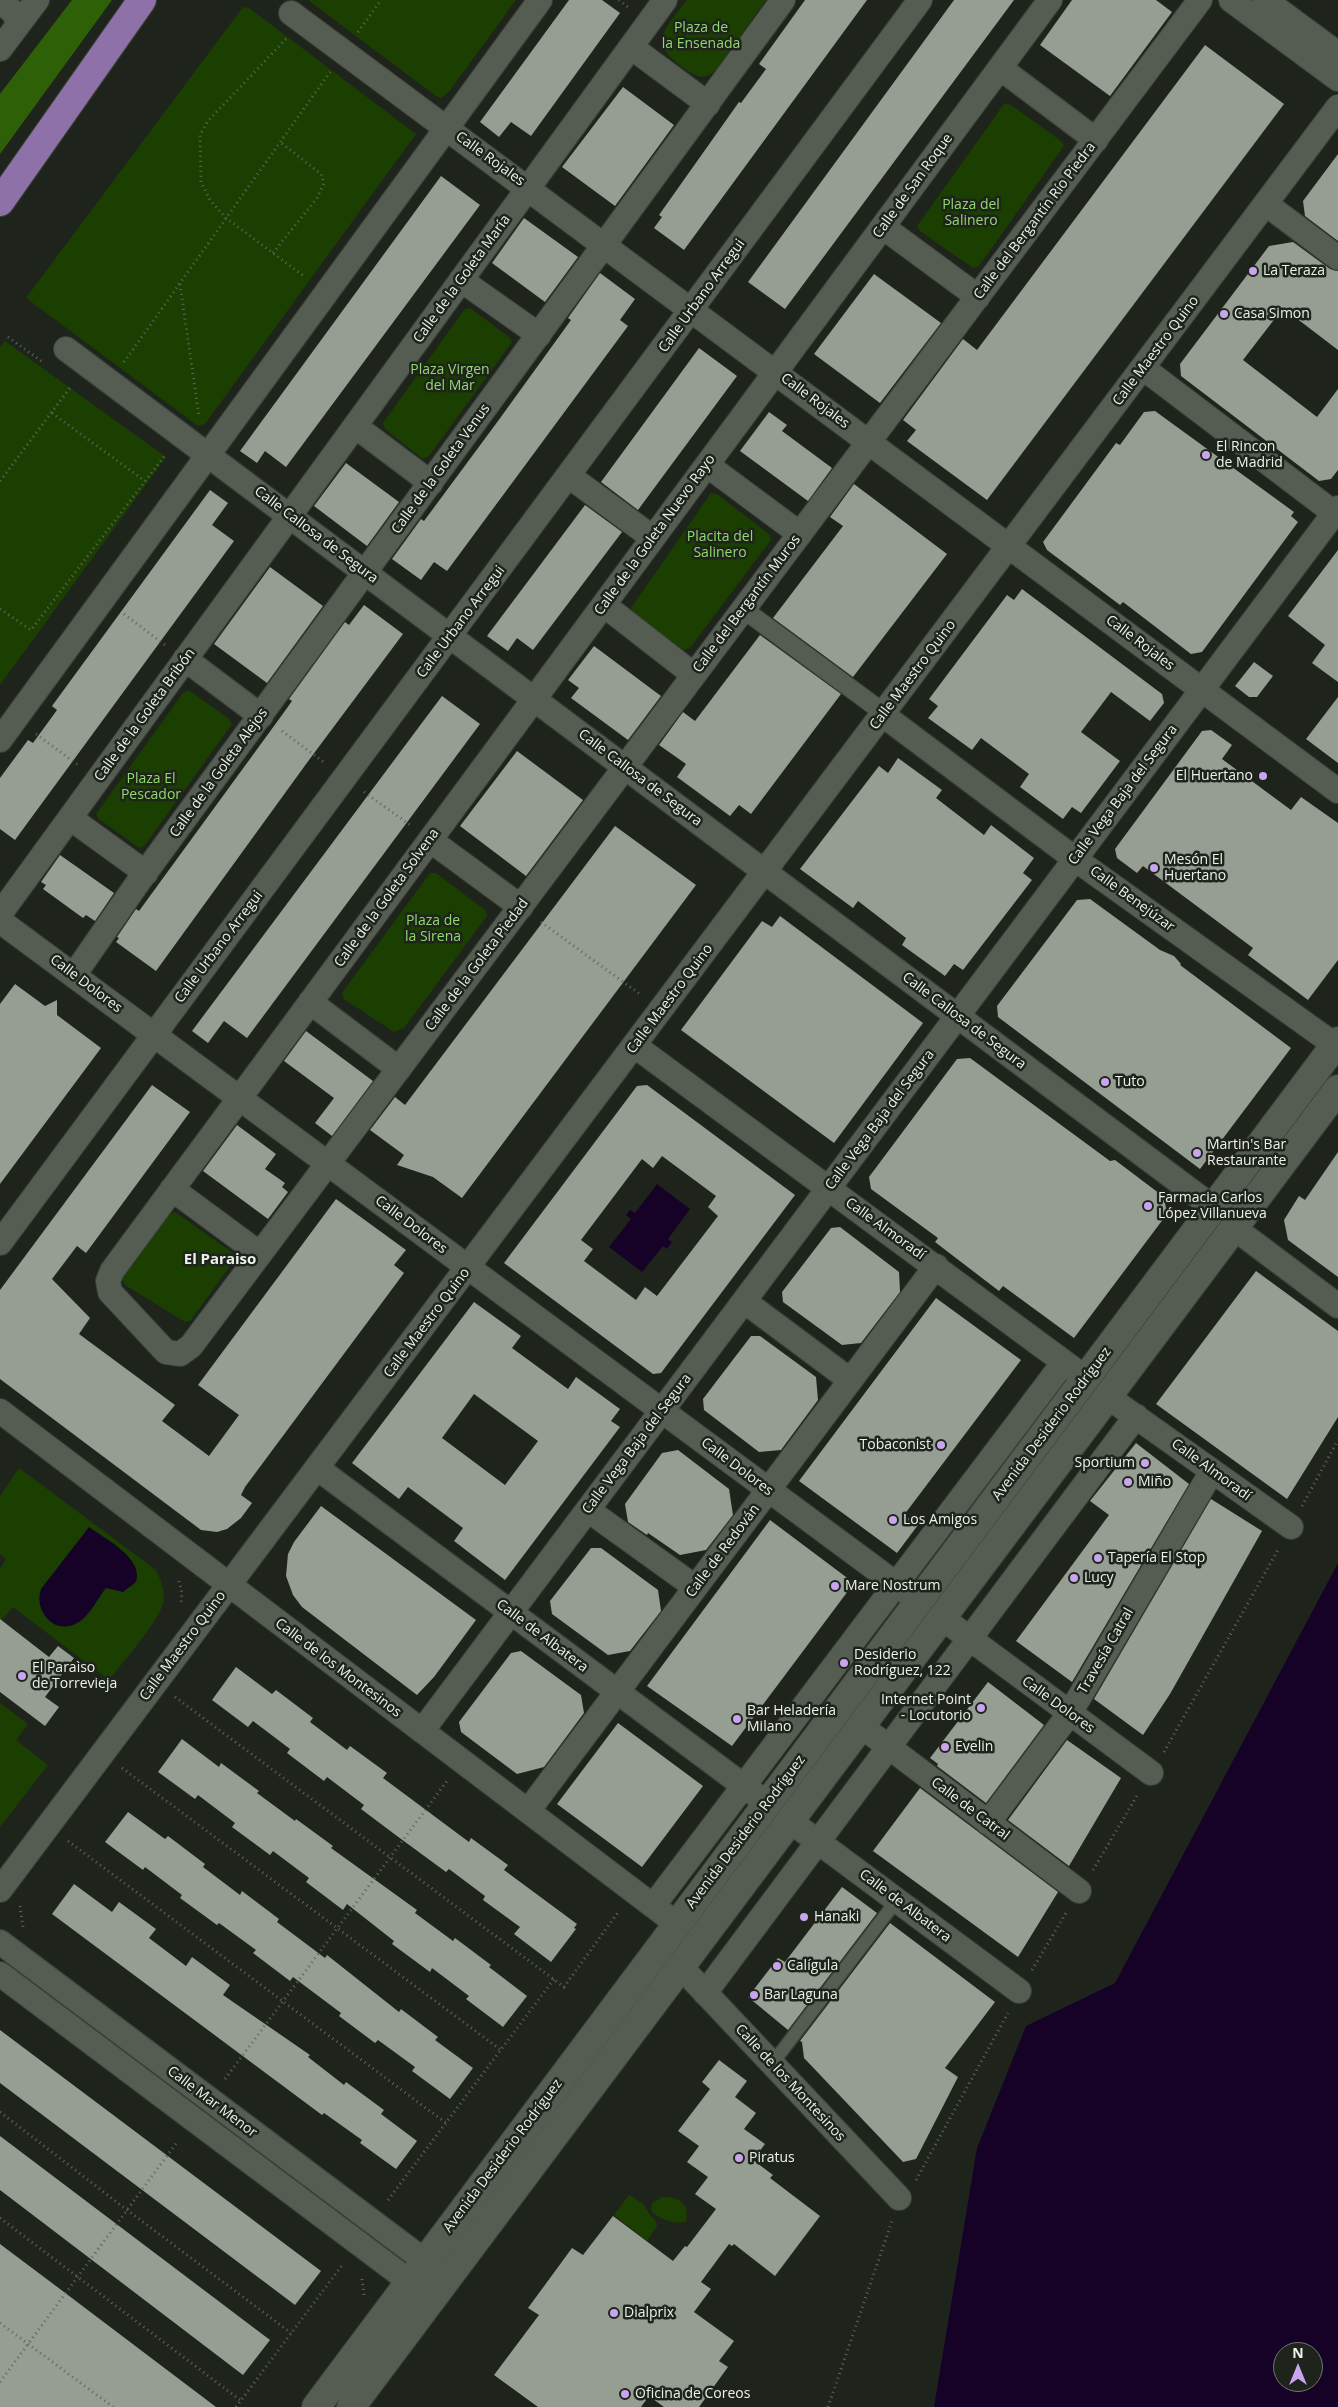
<!DOCTYPE html>
<meta charset="utf-8">
<style>
body{margin:0}
#map{position:relative;width:1338px;height:2407px;overflow:hidden;background:#1e241c;font-family:"Open Sans",sans-serif}
canvas{display:block}
.north{position:absolute;left:1273px;top:2342px;width:50px;height:50px;box-sizing:border-box;background:#1e241c;border:1px solid #71766f;border-radius:50%;rotate:0deg;font-size:14px;font-weight:700;line-height:20px;text-align:center;color:#edf1eb}
.north::after{content:'';display:block;margin:auto;width:18px;height:22px;background:#c9a5ee;clip-path:polygon(50% 0,100% 100%,50% 72%,0 100%)}
</style>
<div id="map">
<canvas width="1338" height="2407"></canvas>
<div class="north">N</div>
</div>
<script>
const ctx = document.querySelector('canvas').getContext('2d');
ctx.lineJoin = 'round';
function fillPath(path, color) { ctx.fillStyle = color; ctx.fill(path, 'evenodd'); }
function strokePath(path, color, width, dash) { ctx.strokeStyle = color; ctx.lineWidth = width; ctx.lineCap = dash ? 'butt' : 'round'; ctx.setLineDash(dash || []); ctx.stroke(path); }
function drawText(font, color, halo, rows, align = 'center') {
  ctx.font = font + ' "Open Sans",sans-serif'; ctx.lineWidth = 5; ctx.setLineDash([]); ctx.textBaseline = 'middle'; ctx.strokeStyle = halo; ctx.fillStyle = color; for (const [text, x, y, turn = 0] of rows) {
    ctx.save(); ctx.translate(x, y); ctx.rotate((+turn || 0) * Math.PI / 180); ctx.textAlign = isNaN(turn) ? turn : align; if (halo) ctx.strokeText(text, 0, 0); ctx.fillText(text, 0, 0); ctx.restore();
  }
}
const green = new Path2D(`
 M308,0H516L448,93L441,98L436,96Z
 M687,0H766L716,70C711,75 705,78 698,76C689,74 661,52 661,43C660,32 680,9 687,0Z
 M243,7L249,8L416,134L205,424L198,426L26,298Z
 M1004,104L1011,105L1061,141L1064,146L979,266L973,268L920,231L917,226Z
 M470,308L509,337L512,342L429,456L423,459L385,429L383,423L464,310Z
 M5,341L166,457L0,685V347Z
 M711,493L717,494L769,534L771,540L690,648L684,650L633,613L631,608Z
 M189,690L229,719L232,724L145,845L139,848L99,819L96,814L183,693Z
 M430,873H436L485,910L487,916L404,1028L394,1032L344,999L342,993Z
 M175,1212L233,1253L235,1259L191,1320L185,1322L125,1285L122,1279L169,1215Z
 M19,1468L156,1570C161,1580 164,1588 164,1599C163,1617 122,1663 109,1680L13,1607L0,1622V1569L6,1559L0,1554V1496Z
 M0,1703L28,1724L16,1740L48,1765L0,1827Z
 M629,2195L643,2204L650,2215L656,2221L657,2226L647,2241L614,2215Z
 M662,2197C679,2197 690,2202 686,2222C676,2225 658,2219 651,2211L652,2203Z`);
const forest = new Path2D(`
 M72,0H112L0,154V94Z`);
const water = new Path2D(`
 M657,1184L690,1209L668,1239L672,1242L667,1249L663,1246L642,1272L609,1247L631,1219L626,1215L630,1210L635,1213Z
 M89,1527C105,1539 144,1558 136,1582L123,1592L106,1588C98,1598 90,1615 79,1622C56,1637 33,1612 41,1589Z
 M1338,1563V2407H934L977,2148L1026,2026L1115,1983ZM1283,2352H1313V2382H1283Z`);
const building = new Path2D(`
 M569,0H602L620,13L531,136L511,122L499,137L480,122Z
 M805,0H867L684,250L654,228L662,217L659,215L739,102L741,103L766,69L759,64Z
 M954,0H1014L785,309L748,282Z
 M1072,0H1156L1172,12L1110,96L1040,45Z
 M1205,45L1284,104L987,500L907,441L916,430L903,420L963,339L977,350Z
 M623,87L674,125L615,206L562,167Z
 M1338,154V241L1305,216L1303,201Z
 M441,176L480,205L286,467L265,451L257,463L240,451Z
 M524,218L578,257L545,302L492,263Z
 M1293,242L1330,269L1338,271V350L1283,308L1243,360L1317,417L1338,389V470L1331,479L1319,481L1181,376L1180,364L1269,246Z
 M600,273L635,299L620,320L628,326L447,571L434,562L421,580L392,559L421,519L424,521L498,421L571,320L568,318Z
 M874,274L941,323L880,403L814,354Z
 M699,348L737,376L638,510L601,482Z
 M1155,411L1294,512L1291,516L1298,522L1202,652L1191,654L1123,602L1120,605L1047,550L1043,542L1116,443L1120,445L1144,412Z
 M769,412L787,425L782,431L832,468L808,501L740,451Z
 M346,463L399,502L367,546L314,506Z
 M854,484L947,554L853,677L773,618L843,526L830,517Z
 M210,490L228,503L212,525L234,541L15,840L0,829V778L28,740L33,743L57,710L52,706Z
 M585,505L622,532L533,650L517,638L508,651L487,636Z
 M1338,550V682L1312,663L1325,645L1288,616Z
 M270,567L323,606L267,683L214,644Z
 M1022,589L1162,694L1164,703L1150,721L1111,692L1081,732L1120,761L1081,813L1072,807L1063,819L1020,787L1029,774L981,738L972,750L928,718L938,706L929,699L1007,595L1014,600Z
 M364,605L403,634L309,760L156,971L116,942L119,938L117,937L136,909L139,911L282,715L292,701L289,699L345,622L349,625Z
 M760,635L841,694L751,814L739,805L730,816L677,777L686,764L659,745L683,712L695,721Z
 M594,646L661,696L628,740L571,698L579,688L568,680Z
 M1254,662L1273,676L1257,697H1249L1235,686Z
 M442,696L480,724L247,1038L224,1021L208,1043L192,1031Z
 M1338,697V763L1306,739Z
 M1211,730L1232,745L1222,759L1291,810L1301,797L1338,823V960L1308,1000L1248,955L1253,948L1143,866L1137,873L1117,858L1115,849L1202,731Z
 M517,751L583,800L526,876L460,826Z
 M898,758L942,790L936,798L984,835L991,825L1034,858L1023,873L1032,880L963,970L954,964L945,976L902,945L906,938L858,901L853,908L800,869L879,766L888,773Z
 M615,826L696,885L462,1198L433,1177L397,1165L404,1155L370,1130L395,1097L405,1105Z
 M60,855L114,893L95,921L86,915L83,918L43,889L46,885L41,882Z
 M1090,899L1160,950L1174,956L1181,964L1180,965L1291,1048L1200,1169L998,1017L997,1006L1077,900Z
 M780,916L923,1023L834,1143L681,1030L762,921L772,927Z
 M15,984L45,1006L57,1000V1015L101,1048L0,1184V1004Z
 M306,1031L373,1081L332,1136L315,1123L334,1098L284,1061Z
 M970,1058L1110,1161L1115,1160L1164,1197L1167,1214L1074,1338L1003,1286L999,1291L935,1242L938,1238L871,1189L869,1177L957,1059Z
 M152,1085L190,1112L86,1253L77,1246L52,1279L90,1318L79,1334L175,1405L162,1421L209,1456L239,1415L198,1385L336,1199L406,1250L394,1265L404,1273L245,1487L241,1495L252,1503L241,1518L227,1529L217,1532L201,1530L0,1379V1290Z
 M647,1085L795,1195L661,1373L653,1374L504,1263L637,1086ZM662,1156L716,1196L708,1207L718,1216L657,1296L645,1287L636,1300L584,1261L593,1249L581,1240L642,1159L653,1168Z
 M237,1125L276,1154L265,1169L285,1183L282,1187L288,1192L268,1219L203,1171Z
 M1338,1152V1277L1288,1240L1284,1220L1299,1196L1305,1200Z
 M840,1227L899,1272L900,1292L861,1343L842,1345L783,1302L782,1292L831,1228Z
 M1256,1271L1338,1331V1417L1287,1499L1156,1404Z
 M936,1298L1021,1360L904,1515L918,1525L897,1553L799,1481Z
 M474,1302L521,1336L512,1348L568,1389L576,1377L620,1409L611,1421L620,1427L505,1580L454,1541L463,1528L408,1487L399,1499L352,1463ZM474,1394L538,1441L505,1485L442,1438Z
 M751,1336H760L816,1377L818,1400L781,1450L759,1452L704,1410L703,1399Z
 M1136,1443L1189,1484L1072,1682L1016,1641L1109,1515L1090,1501Z
 M678,1450L729,1489L733,1515L706,1550L680,1555L648,1533L647,1535L628,1522L625,1504L662,1453Z
 M1211,1499L1262,1531L1170,1694L1143,1735L1094,1699Z
 M321,1506L476,1620L434,1677L417,1695L302,1607L293,1595L286,1576L288,1554L294,1542Z
 M770,1520L854,1583L732,1746L647,1686Z
 M591,1548H601L658,1590L661,1611L630,1651L608,1655L552,1614L550,1601Z
 M0,1619L49,1657L58,1646L74,1658L45,1697L59,1707L45,1726L0,1692Z
 M521,1651L581,1695L584,1713L544,1767L517,1774L461,1732L459,1722L511,1653Z
 M236,1667L272,1694L276,1690L313,1718L310,1722L347,1750L350,1746L387,1773L383,1778L469,1842L471,1838L508,1865L504,1870L577,1924L574,1928L576,1929L551,1962L514,1934L520,1927L483,1900L485,1896L449,1869L446,1872L397,1836L361,1809L364,1805L327,1777L324,1781L287,1753L290,1749L253,1721L248,1727L212,1700Z
 M988,1682L1044,1725L986,1803L937,1766L938,1764L930,1758Z
 M618,1723L703,1786L642,1867L557,1804Z
 M182,1739L219,1767L221,1763L259,1791L257,1793L295,1821L296,1819L333,1846L331,1848L417,1910L415,1913L453,1941L455,1938L491,1965L489,1967L527,1996L503,2027L466,1999L469,1996L432,1968L430,1972L392,1944L394,1941L347,1904L343,1910L306,1882L309,1878L273,1851L270,1855L232,1827L235,1823L198,1795L195,1799L158,1772Z
 M1067,1740L1121,1778L1069,1866L1008,1820Z
 M920,1788L1058,1892L1018,1957L873,1851Z
 M128,1812L165,1839L168,1836L205,1864L203,1867L240,1895L242,1891L279,1919L277,1922L325,1958L327,1955L399,2012L401,2009L438,2037L435,2040L473,2068L450,2099L412,2071L415,2067L378,2040L375,2043L339,2016L341,2013L293,1977L290,1981L253,1953L256,1950L219,1923L217,1925L180,1898L182,1895L145,1867L143,1870L105,1842Z
 M74,1884L112,1912L119,1902L156,1929L149,1938L186,1966L192,1957L230,1985L223,1995L310,2055L308,2057L344,2085L346,2082L384,2110L381,2114L417,2141L396,2169L360,2143L362,2140L324,2113L322,2115L52,1914Z
 M842,1887L877,1913L788,2030L748,1997L778,1958L785,1962Z
 M890,1923L995,2002L945,2068L958,2077L916,2159L903,2162L804,2058L802,2042L800,2041Z
 M0,2030L321,2271L295,2305L0,2083Z
 M719,2060L747,2081L735,2097L756,2113L744,2129L765,2144L753,2160L773,2175L770,2178L820,2216L775,2276L734,2244L732,2246L729,2244L701,2282L711,2289L694,2312L734,2341L719,2361L728,2367L699,2407H664L649,2396L641,2407H538L494,2375L539,2315L528,2308L572,2248L583,2255L613,2216L673,2261L685,2246L687,2247L716,2209L695,2194L708,2177L687,2162L699,2146L678,2131L710,2089L702,2082Z
 M0,2136L270,2340L243,2375L0,2190Z
 M0,2244L60,2289L216,2407H0Z`);
const path = new Path2D(`
 M619,0L628,7
 M358,32L381,0
 M286,39L208,121L200,135L201,182L210,200L226,218L305,277
 M273,253L317,198L324,183L321,174L280,142
 M180,284L199,416
 M8,337L44,363
 M124,362L330,72
 M52,413L145,481
 M0,481L72,385
 M0,609L31,630L166,454
 M124,614L165,645
 M282,731L325,763
 M36,734L78,765
 M364,792L410,825
 M541,922L641,995
 M1302,1506L1338,1440
 M179,1581L182,1593L181,1604
 M175,1697L564,1987L619,1911
 M1164,1752L1279,1548
 M122,1768L501,2050
 M68,1841L446,2123
 M1093,1870L1138,1794
 M20,1906L23,1927
 M1032,1970L1066,1913
 M225,2079L447,1781
 M0,2112L127,2210L291,2333
 M916,2180L1008,2013
 M388,2200L554,1979
 M0,2218L240,2400
 M362,2279L364,2295
 M0,2323L113,2407
 M0,2382L178,2141
 M236,2407L343,2264
 M828,2407L892,2221`);
const service = new Path2D(`
 M772,2064L897,1900`);
const pedestrian = new Path2D(`
 M743,609L884,713`);
const minor = new Path2D(`
 M1050,0L112,1271L108,1281L110,1292L166,1352L180,1354L191,1346L1200,0
 M1231,0L1338,79
 M1265,0L1338,54
 M0,1L13,12L19,23
 M291,13L1338,791
 M631,47L708,104
 M0,49L37,0
 M1000,68L1096,140
 M1266,204L1338,258
 M883,227L978,297
 M461,280L539,335
 M66,349L1214,1208
 M1143,368L1338,516
 M355,426L431,483
 M707,465L800,534
 M569,476L653,538
 M604,605L694,675
 M185,659L261,716
 M883,715L1075,859L1335,1045
 M0,740L540,0
 M70,818L146,873
 M430,840L521,907
 M0,914L665,0
 M0,921L919,1601
 M74,975L137,884L783,0
 M310,1002L399,1069
 M635,1046L1076,1371
 M172,1189L260,1254
 M1234,1228L1338,1306
 M0,1243L920,0
 M744,1301L850,1380
 M1108,1397L1291,1527
 M0,1411L677,1924
 M317,1468L756,1795
 M588,1510L695,1587
 M942,1618L1151,1773
 M861,1726L1079,1891
 M422,1731L1338,508
 M528,1811L936,1266
 M790,1821L1019,1991
 M988,1823L1070,1713L1212,1471
 M0,1890L1338,107
 M653,1906L1064,1362
 M0,1942L425,2261
 M681,1967L899,2198
 M0,1974L409,2281
 M705,1993L1136,1416`);
const tertiary = new Path2D(`
 M316,2407L1338,1041
 M351,2407L1338,1089`);
const trunk = new Path2D(`
 M0,202L142,0`);
const markers = [
 [1253,271,5,"#c9a5ee"],
 [1224,314,5,"#c9a5ee"],
 [1206,455,5,"#c9a5ee"],
 [1263,776,5,"#c9a5ee"],
 [1154,868,5,"#c9a5ee"],
 [1105,1082,5,"#c9a5ee"],
 [1197,1153,5,"#c9a5ee"],
 [1148,1206,5,"#c9a5ee"],
 [941,1445,5,"#c9a5ee"],
 [1145,1463,5,"#c9a5ee"],
 [1128,1482,5,"#c9a5ee"],
 [893,1520,5,"#c9a5ee"],
 [1098,1558,5,"#c9a5ee"],
 [1074,1578,5,"#c9a5ee"],
 [835,1586,5,"#c9a5ee"],
 [844,1663,5,"#c9a5ee"],
 [22,1676,5,"#c9a5ee"],
 [981,1708,5,"#c9a5ee"],
 [737,1719,5,"#c9a5ee"],
 [945,1747,5,"#c9a5ee"],
 [804,1917,5,"#c9a5ee"],
 [777,1966,5,"#c9a5ee"],
 [754,1995,5,"#c9a5ee"],
 [739,2158,5,"#c9a5ee"],
 [614,2313,5,"#c9a5ee"],
 [625,2394,5,"#c9a5ee"]
];
const parkNames = [
 ["Plaza de",701,28],
 ["la Ensenada",701,44],
 ["Plaza del",971,205],
 ["Salinero",971,221],
 ["Plaza Virgen",450,370],
 ["del Mar",450,386],
 ["Placita del",720,537],
 ["Salinero",720,553],
 ["Plaza El",151,779],
 ["Pescador",151,795],
 ["Plaza de",433,921],
 ["la Sirena",433,937]
];
const streetNames = [
 ["Calle Rojales",490,159,36],
 ["Calle de San Roque",913,186,-54],
 ["Calle del Bergantín Río Piedra",1035,221,-53],
 ["Calle de la Goleta María",462,279,-54],
 ["Calle Urbano Arregui",702,296,-54],
 ["Calle Maestro Quino",1156,351,-53],
 ["Calle Rojales",815,401,37],
 ["Calle de la Goleta Venus",441,469,-54],
 ["Calle Callosa de Segura",316,535,37],
 ["Calle de la Goleta Nuevo Rayo",655,535,-54],
 ["Calle del Bergantín Muros",747,604,-53],
 ["Calle Urbano Arregui",461,622,-53],
 ["Calle Rojales",1140,643,37],
 ["Calle Maestro Quino",913,675,-53],
 ["Calle de la Goleta Bribón",145,715,-54],
 ["Calle de la Goleta Alejos",219,773,-54],
 ["Calle Callosa de Segura",640,778,37],
 ["Calle Vega Baja del Segura",1123,795,-53],
 ["Calle de la Goleta Solvena",387,898,-54],
 ["Calle Benejúzar",1132,899,36],
 ["Calle Urbano Arregui",219,947,-53],
 ["Calle de la Goleta Piedad",477,965,-53],
 ["Calle Dolores",86,984,37],
 ["Calle Maestro Quino",670,999,-53],
 ["Calle Callosa de Segura",964,1021,37],
 ["Calle Vega Baja del Segura",880,1120,-53],
 ["Calle Dolores",411,1225,37],
 ["Calle Almoradí",885,1229,36],
 ["Calle Maestro Quino",427,1323,-53],
 ["Avenida Desiderio Rodríguez",1052,1424,-53],
 ["Calle Vega Baja del Segura",637,1444,-53],
 ["Calle Dolores",737,1467,37],
 ["Calle Almoradí",1211,1470,36],
 ["Calle de Redován",723,1551,-53],
 ["Calle de Albatera",542,1636,37],
 ["Calle Maestro Quino",183,1646,-53],
 ["Travesía Catral",1106,1651,-60],
 ["Calle de los Montesinos",338,1668,37],
 ["Calle Dolores",1058,1705,36],
 ["Calle de Catral",970,1809,37],
 ["Avenida Desiderio Rodríguez",746,1832,-53],
 ["Calle de Albatera",905,1906,37],
 ["Calle de los Montesinos",790,2083,47],
 ["Calle Mar Menor",212,2102,37],
 ["Avenida Desiderio Rodríguez",503,2156,-53]
];
const poiNames = [
 ["La Teraza",1263,271],
 ["Casa Simon",1234,314],
 ["El Rincon",1216,447],
 ["de Madrid",1216,463],
 ["El Huertano",1253,776,"right"],
 ["Mesón El",1164,860],
 ["Huertano",1164,876],
 ["Tuto",1115,1082],
 ["Martin's Bar",1207,1145],
 ["Restaurante",1207,1161],
 ["Farmacia Carlos",1158,1198],
 ["López Villanueva",1158,1214],
 ["Tobaconist",931,1445,"right"],
 ["Sportium",1135,1463,"right"],
 ["Miño",1138,1482],
 ["Los Amigos",903,1520],
 ["Tapería El Stop",1108,1558],
 ["Lucy",1084,1578],
 ["Mare Nostrum",845,1586],
 ["Desiderio",854,1655],
 ["Rodríguez, 122",854,1671],
 ["El Paraìso",32,1668],
 ["de Torrevieja",32,1684],
 ["Internet Point",971,1700,"right"],
 ["- Locutorio",971,1716,"right"],
 ["Bar Heladería",747,1711],
 ["Milano",747,1727],
 ["Evelin",955,1747],
 ["Hanaki",814,1917],
 ["Calígula",787,1966],
 ["Bar Laguna",764,1995],
 ["Piratus",749,2158],
 ["Dialprix",624,2313],
 ["Oficina de Coreos",635,2394]
];
const neighbourhoodNames = [
 ["El Paraiso",220,1260]
];
fillPath(green, '#1b3f01');
fillPath(forest, '#2e6107');
fillPath(water, '#170227');
fillPath(building, '#969d92');
strokePath(service, '#3a4038', 15);
strokePath(pedestrian, '#3a4038', 20);
strokePath(minor, '#3a4038', 26);
strokePath(tertiary, '#3a4038', 30);
strokePath(trunk, '#3a4038', 30);
strokePath(path, '#60655e', 3, [1, 4]);
strokePath(service, '#555c52', 12);
strokePath(pedestrian, '#555c52', 18);
strokePath(minor, '#555c52', 24);
strokePath(tertiary, '#555c52', 28);
strokePath(trunk, '#8d71a8', 28);
for (const [x, y, r, color] of markers) { const dot = new Path2D(); dot.arc(x, y, r, 0, 2 * Math.PI); ctx.fillStyle = color; ctx.fill(dot); strokePath(dot, '#1e241c', 2); }
drawText('14px', '#92d86e', '#1e241c', parkNames);
drawText('14px', '#edf1eb', '#1e241c', streetNames);
drawText('14px', '#edf1eb', '#1e241c', poiNames, 'left');
drawText('bold 15px', '#edf1eb', '#1e241c', neighbourhoodNames);
</script>
